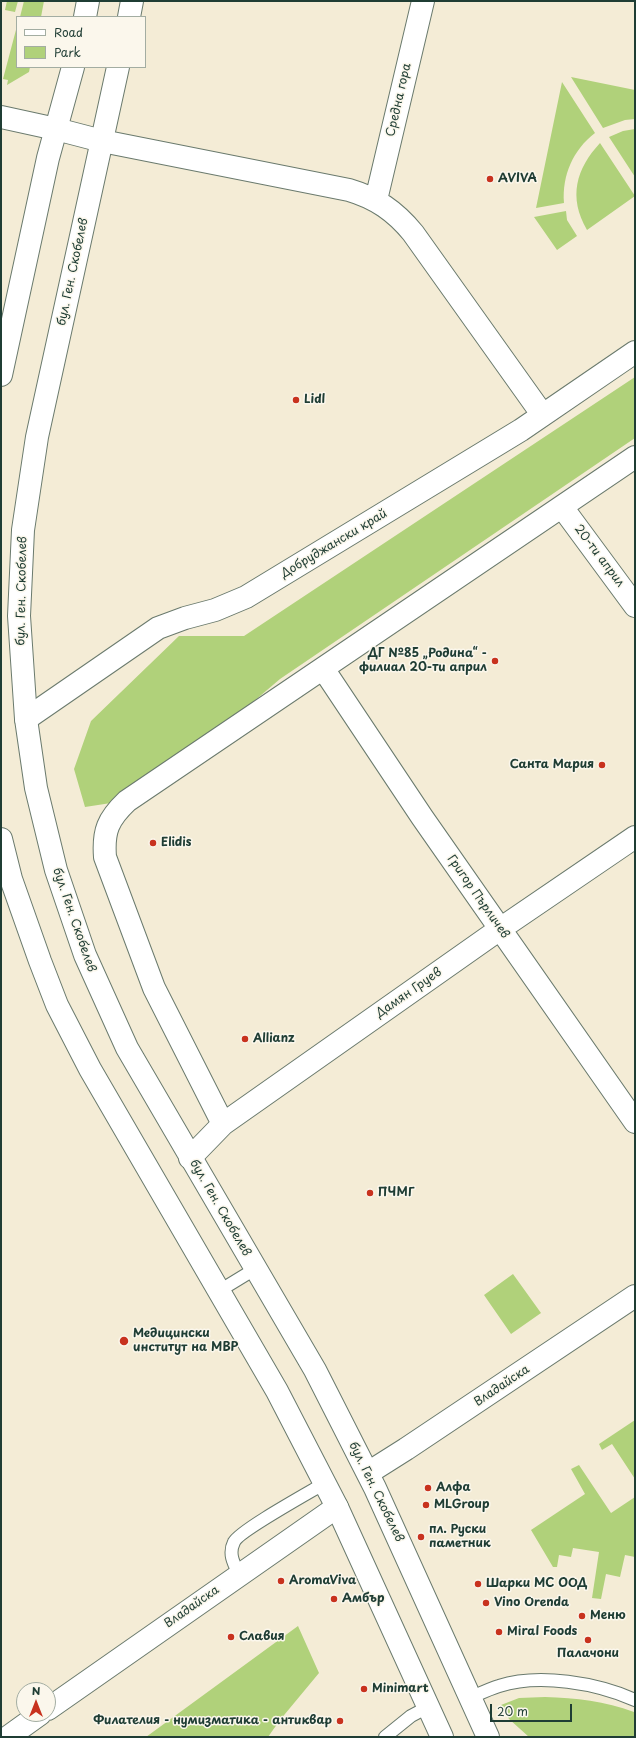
<!DOCTYPE html>
<meta charset="utf-8">
<style>
body{margin:0}
#map{position:relative;width:636px;height:1738px;overflow:hidden;background:#f4ecd6;font-family:"Playpen Sans",sans-serif}
canvas{display:block}
.frame{position:absolute;inset:0;border:2px solid #1f3d34;pointer-events:none}
.legend{position:absolute;left:16px;top:16px;width:130px;height:52px;box-sizing:border-box;background:#fbf7ec;border:1px solid #a3ada2;margin:0;padding:5px 7px;list-style:none;font-size:12px;color:#1f3d34}
.legend li{display:flex;align-items:center;gap:8px;height:20px}
.legend b{width:20px;border:1px solid #a3ada2}
.north{position:absolute;left:16px;top:1682px;width:40px;height:40px;box-sizing:border-box;background:#fbf7ec;border:1px solid #a3ada2;border-radius:50%;rotate:0deg;font-size:11px;font-weight:700;line-height:16px;text-align:center;color:#1f3d34}
.north::after{content:'';display:block;margin:auto;width:14px;height:18px;background:#c8321e;clip-path:polygon(50% 0,100% 100%,50% 72%,0 100%)}
.scale{position:absolute;left:490px;top:1704px;width:82px;height:18px;box-sizing:border-box;border:2px solid #1f3d34;border-top:0;padding-left:5px;font-size:12px;line-height:14px;white-space:nowrap;color:#1f3d34;-webkit-text-stroke:3px #fbf7ec;paint-order:stroke}
</style>
<div id="map">
<canvas width="636" height="1738"></canvas>
<div class="frame"></div>
<ul class="legend">
<li><b style="height:5px;background:#fff"></b>Road</li>
<li><b style="height:11px;background:#b0d17a"></b>Park</li>
</ul>
<div class="north">N</div>
<div class="scale">20 m</div>
</div>
<script>
const ctx = document.querySelector('canvas').getContext('2d');
ctx.lineJoin = 'round';
function fillPath(path, color) { ctx.fillStyle = color; ctx.fill(path, 'evenodd'); }
function strokePath(path, color, width, dash) { ctx.strokeStyle = color; ctx.lineWidth = width; ctx.lineCap = dash ? 'butt' : 'round'; ctx.setLineDash(dash || []); ctx.stroke(path); }
function drawText(font, color, halo, rows, align = 'center') {
  ctx.font = font + ' "Playpen Sans",sans-serif'; ctx.lineWidth = 3; ctx.setLineDash([]); ctx.textBaseline = 'middle'; ctx.strokeStyle = halo; ctx.fillStyle = color; for (const [text, x, y, turn = 0] of rows) {
    ctx.save(); ctx.translate(x, y); ctx.rotate((+turn || 0) * Math.PI / 180); ctx.textAlign = isNaN(turn) ? turn : align; if (halo) ctx.strokeText(text, 0, 0); ctx.fillText(text, 0, 0); ctx.restore();
  }
}
const green = new Path2D(`
 M7,1H18L15,12L5,10Z
 M24,1H44L41,17H20Z
 M17,26V67H30L29,72L7,85L8,80L3,79Z
 M571,77L635,90V119L625,120L603,128Z
 M562,82L595,133C573,150 562,175 564,203L536,208Z
 M635,129V177L609,137L623,131Z
 M600,143L635,196L587,230C568,197 576,169 600,143Z
 M566,211L567,220L577,236L557,250L534,217Z
 M635,377V438L280,679L226,725L111,803L85,807L74,769L91,721L179,636H244Z
 M513,1274L541,1313L511,1334L484,1295Z
 M635,1420V1479L612,1444L602,1450L599,1444Z
 M579,1465L611,1513L635,1497V1557L625,1555L620,1577L606,1574L601,1599L592,1598L599,1552L573,1548L571,1557L559,1555L557,1567H553L531,1530L585,1494L571,1469Z
 M298,1626L319,1673L280,1720L268,1737H146Z
 M545,1697C576,1698 605,1701 634,1712L635,1737H529L509,1719L501,1705L519,1698Z`);
const lane = new Path2D(`
 M219,1291L255,1269
 M239,1574C234,1564 228,1554 234,1542C239,1531 310,1492 325,1483
 M470,1698C479,1694 489,1689 499,1686C539,1673 597,1683 635,1700
 M385,1737L411,1716L428,1707`);
const street = new Path2D(`
 M1,117L56,129L102,141L349,190C376,198 395,211 413,233L542,414
 M376,200L423,1
 M562,507L635,606
 M324,670L422,817L635,1122
 M26,719L158,628L185,618L215,610L246,597L521,430L635,352
 M223,1124L154,988L105,857C103,831 108,819 127,801L635,457
 M190,1158L223,1124L500,929L635,837
 M368,1473L406,1449L635,1296
 M48,1709L337,1507
 M8,1737L40,1714`);
const primary = new Path2D(`
 M85,17L88,1
 M129,17L132,1
 M118,67L37,437L23,530L19,616L26,719L36,788L56,870L85,955L127,1048L315,1370L375,1488L488,1737
 M1,375L48,158L73,67
 M1,839L11,879L40,961L57,1005L90,1069L277,1391L337,1507L442,1737`);
const markers = [
 [490,179,4,"#c8321e"],
 [296,400,4,"#c8321e"],
 [495,661,4,"#c8321e"],
 [602,765,4,"#c8321e"],
 [153,843,4,"#c8321e"],
 [245,1039,4,"#c8321e"],
 [370,1193,4,"#c8321e"],
 [124,1341,5,"#c8321e"],
 [428,1488,4,"#c8321e"],
 [426,1505,4,"#c8321e"],
 [421,1537,4,"#c8321e"],
 [281,1581,4,"#c8321e"],
 [478,1584,4,"#c8321e"],
 [334,1599,4,"#c8321e"],
 [486,1603,4,"#c8321e"],
 [582,1616,4,"#c8321e"],
 [499,1632,4,"#c8321e"],
 [231,1637,4,"#c8321e"],
 [588,1640,4,"#c8321e"],
 [364,1689,4,"#c8321e"],
 [340,1721,4,"#c8321e"]
];
const streetNames = [
 ["Средна гора",399,100,-77],
 ["бул. Ген. Скобелев",73,272,-78],
 ["Добруджански край",334,544,-31],
 ["20-ти април",599,556,53],
 ["бул. Ген. Скобелев",22,591,-89],
 ["Григор Пърличев",478,897,55],
 ["бул. Ген. Скобелев",74,920,71],
 ["Дамян Груев",409,993,-35],
 ["бул. Ген. Скобелев",220,1208,60],
 ["Владайска",502,1386,-34],
 ["бул. Ген. Скобелев",376,1492,64],
 ["Владайска",192,1607,-35]
];
const poiNames = [
 ["AVIVA",498,179],
 ["Lidl",304,400],
 ["ДГ №85 „Родина“ -",487,654,"right"],
 ["филиал 20-ти април",487,668,"right"],
 ["Санта Мария",594,765,"right"],
 ["Elidis",161,843],
 ["Allianz",253,1039],
 ["ПЧМГ",378,1193],
 ["Медицински",133,1334],
 ["институт на МВР",133,1348],
 ["Алфа",436,1488],
 ["MLGroup",434,1505],
 ["пл. Руски",429,1530],
 ["паметник",429,1544],
 ["AromaViva",289,1581],
 ["Шарки МС ООД",486,1584],
 ["Амбър",342,1599],
 ["Vino Orenda",494,1603],
 ["Меню",590,1616],
 ["Miral Foods",507,1632],
 ["Славия",239,1637],
 ["Палачони",588,1654,"center"],
 ["Minimart",372,1689],
 ["Филателия - нумизматика - антиквар",332,1721,"right"]
];
fillPath(green, '#b0d17a');
strokePath(lane, '#6a7a6d', 14);
strokePath(street, '#6a7a6d', 24);
strokePath(primary, '#6a7a6d', 24);
strokePath(lane, '#fff', 12);
strokePath(street, '#fff', 22);
strokePath(primary, '#fff', 22);
for (const [x, y, r, color] of markers) { const dot = new Path2D(); dot.arc(x, y, r, 0, 2 * Math.PI); ctx.fillStyle = color; ctx.fill(dot); strokePath(dot, '#fbf7ec', 1.5); }
drawText('12px', '#1f3d34', '#fbf7ec', streetNames);
drawText('bold 12px', '#1f3d34', '#fbf7ec', poiNames, 'left');
</script>
